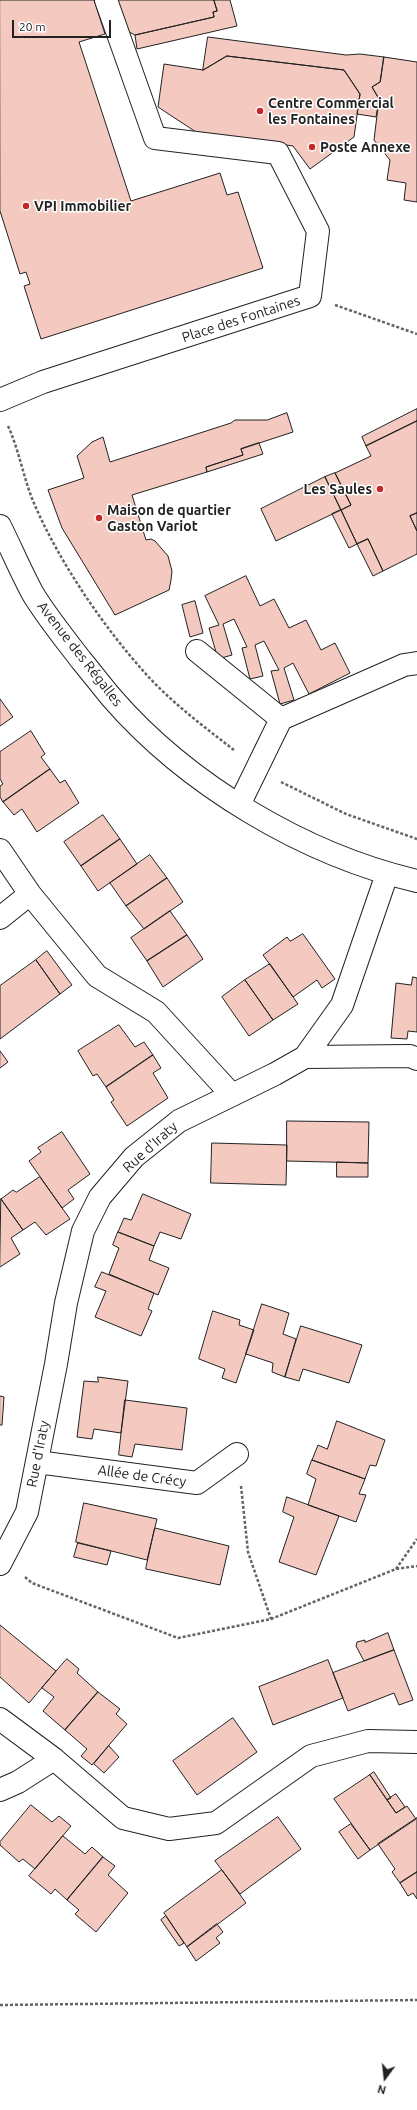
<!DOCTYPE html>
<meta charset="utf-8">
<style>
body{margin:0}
#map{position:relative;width:417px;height:2110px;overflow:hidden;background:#fff;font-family:Ubuntu,sans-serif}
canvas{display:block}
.north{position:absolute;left:365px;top:2058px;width:40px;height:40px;-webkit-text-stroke:3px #fff;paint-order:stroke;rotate:195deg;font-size:11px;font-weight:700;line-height:16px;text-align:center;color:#222}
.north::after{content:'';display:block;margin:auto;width:14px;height:18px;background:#222;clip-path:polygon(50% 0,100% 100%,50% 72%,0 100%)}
.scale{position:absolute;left:12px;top:20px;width:99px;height:18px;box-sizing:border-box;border:2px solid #222;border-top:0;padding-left:5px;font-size:12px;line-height:14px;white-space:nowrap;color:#222;-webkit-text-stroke:3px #fff;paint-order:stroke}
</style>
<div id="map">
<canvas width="417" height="2110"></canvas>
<div class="north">N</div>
<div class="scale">20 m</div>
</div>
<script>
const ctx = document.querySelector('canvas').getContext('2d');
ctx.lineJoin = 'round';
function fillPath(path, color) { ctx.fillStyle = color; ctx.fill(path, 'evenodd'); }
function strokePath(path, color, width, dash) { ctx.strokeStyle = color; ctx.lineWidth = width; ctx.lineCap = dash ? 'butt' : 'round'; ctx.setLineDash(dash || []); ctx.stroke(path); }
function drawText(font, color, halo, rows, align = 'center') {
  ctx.font = font + ' Ubuntu,sans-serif'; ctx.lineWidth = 3; ctx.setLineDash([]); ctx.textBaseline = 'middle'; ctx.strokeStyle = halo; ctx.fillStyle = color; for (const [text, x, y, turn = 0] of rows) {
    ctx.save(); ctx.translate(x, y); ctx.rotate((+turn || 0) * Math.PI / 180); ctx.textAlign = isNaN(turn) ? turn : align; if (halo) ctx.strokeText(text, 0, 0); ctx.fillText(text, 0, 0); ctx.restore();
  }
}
const building = new Path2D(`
 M0,0H94L105,34L79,42L131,201L220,173L227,195L238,192L263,268L41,339L24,286L30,284L26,272L20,274L0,211Z
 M116,0H214L217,11L213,12L214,17L135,35L129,32L124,33Z
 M214,0H230L237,26L137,49L135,35L214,17L213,12L217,11Z
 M208,37L346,55L360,54L384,57L380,82L372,87L379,99L376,117L357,114L360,94L344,70L227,56L203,70Z
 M227,56L344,70L360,94L354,137L310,169L293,146L196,132L158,107L164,64L203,70Z
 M384,57L417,62V202L404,200L406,183L387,180L390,160L374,140L379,99L372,87L380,82Z
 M417,409V421L366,446L362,437Z
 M287,413L293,432L241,449L243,455L206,467L207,472L132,495L146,540L151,539L155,541L168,556L172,571L171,580L169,590L115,615L62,528L48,490L84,478L77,456L92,442L103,437L110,462L231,423L235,420H267Z
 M417,421V513L410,516L417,531V554L383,571L368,539L357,544L341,510L351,505L335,473L371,456L366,446Z
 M259,443L263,454L207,472L206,467L243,455L241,449Z
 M335,473L351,505L341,510L325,477Z
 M325,477L341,510L276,541L261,509Z
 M341,510L357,544L349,548L332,514Z
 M417,513V531L410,516Z
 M368,539L383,571L373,576L357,544Z
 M246,576L260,606L274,599L289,628L306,620L321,650L335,643L350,673L309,694L293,663L284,668L294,700L280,704L271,671L279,670L264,641L255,645L263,676L250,679L242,648L247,647L234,619L223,624L232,655L218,659L209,628L219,625L205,596Z
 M195,601L203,633L190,637L182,605Z
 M0,699L13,717L0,726Z
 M31,731L45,754L41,757L50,769L3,802L0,797V786L3,784L0,779V752Z
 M50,769L60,783L65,780L79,803L37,832L22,809L14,815L3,802Z
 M103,815L120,839L81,866L64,842Z
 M120,839L137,864L98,891L81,866Z
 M150,855L167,878L126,906L110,883Z
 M167,878L183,902L144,929L126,906Z
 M170,911L187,935L147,961L131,938Z
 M303,934L335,979L322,988L317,980L293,997L263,955L287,937L290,941Z
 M187,935L203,959L163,987L147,961Z
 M47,951L72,985L60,994L36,960Z
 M36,960L60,994L0,1039V986Z
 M270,964L298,1004L273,1020L245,980Z
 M413,977L417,978V1032L408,1031L407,1039L391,1038L396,983L411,985Z
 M245,980L273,1020L249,1036L222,997Z
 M119,1025L135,1047L144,1042L153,1055L106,1087L97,1074L93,1076L78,1051Z
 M0,1051L8,1062L0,1068Z
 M153,1055L161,1068L153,1073L168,1098L127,1126L111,1102L114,1100L106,1087Z
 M287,1121L369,1122L368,1163L287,1161Z
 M62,1132L90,1174L68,1190L74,1199L62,1208L29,1161L41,1152L38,1148Z
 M212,1143L287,1145L286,1185L211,1183Z
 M337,1162L368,1163V1177H337Z
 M40,1177L70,1219L46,1235L35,1222L23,1230L1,1199L13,1190L16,1192Z
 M143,1194L191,1214L181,1239L160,1232L154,1246L118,1232L124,1218L131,1220Z
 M1,1199L23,1230L11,1238L20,1254L0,1267Z
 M118,1232L154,1246L149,1260L169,1268L158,1295L109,1274L119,1248L113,1245Z
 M102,1272L154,1293L148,1309L152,1311L141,1336L95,1317L106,1291L95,1287Z
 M262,1304L289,1313L283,1334L296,1339L285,1377L272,1372L273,1363L246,1354Z
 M213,1311L240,1320L239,1325L254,1330L236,1383L222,1378L225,1369L199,1359Z
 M301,1326L362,1345L349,1383L303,1369L299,1381L285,1377Z
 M98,1377L128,1381L121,1433L94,1429L92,1439L77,1437L84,1381L98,1382Z
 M0,1396L4,1397L2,1425H0Z
 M125,1400L187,1408L182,1450L135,1444L132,1457L119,1455Z
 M337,1421L385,1440L376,1466L370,1465L365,1479L312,1460L318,1445L327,1449Z
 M312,1460L365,1479L359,1494L366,1495L356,1522L308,1505L316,1479L307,1474Z
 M287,1497L339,1516L316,1575L279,1562L294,1517L283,1512Z
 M84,1503L157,1519L147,1560L76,1542Z
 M155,1528L229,1546L220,1585L146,1569Z
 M78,1543L111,1551L107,1565L74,1557Z
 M0,1625L56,1671L29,1703L0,1677Z
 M388,1633L394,1650L364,1661L356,1646L357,1642L365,1640V1642Z
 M394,1650L413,1700L399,1705L394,1693L348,1711L333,1673Z
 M67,1659L79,1669L77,1673L98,1692L65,1730L43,1711L54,1697L42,1688Z
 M328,1660L343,1698L273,1725L259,1687Z
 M98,1692L120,1709L116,1714L127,1724L92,1765L81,1756L87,1749L65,1730Z
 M233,1718L257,1752L197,1795L173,1761Z
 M109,1746L119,1757L104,1773L94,1764Z
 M374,1772L391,1798L387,1800L370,1775Z
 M370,1775L396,1813L407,1806L416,1819L370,1850L334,1799Z
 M396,1794L405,1807L396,1813L387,1800Z
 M31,1805L52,1822L59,1816L71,1826L35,1869L23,1859L19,1862L0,1845V1842Z
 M278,1817L301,1849L240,1894L215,1861Z
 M417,1818V1872L400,1883L392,1872L395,1869L378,1844Z
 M351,1824L370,1850L358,1859L339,1832Z
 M63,1836L85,1854L92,1847L103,1857L67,1900L55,1889L51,1894L29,1876Z
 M103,1857L115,1866L108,1875L128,1893L96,1932L75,1914L79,1910L67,1900Z
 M222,1870L246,1903L187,1947L164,1913Z
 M417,1872V1899L413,1893L408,1896L400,1883Z
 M166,1916L184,1943L179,1946L161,1920Z
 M217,1924L223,1932L216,1938L220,1943L196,1961L187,1947Z`);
const path = new Path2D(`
 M335,305L417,334
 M8,426C19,450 23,476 33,501C58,560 102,625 145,673C171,702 203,726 234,750
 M281,782L346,814L417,839
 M241,1486L248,1552L271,1619
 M396,1569L417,1539
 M25,1577L32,1583L178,1638L271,1619L396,1569L417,1566
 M0,2005L417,2000`);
const minor = new Path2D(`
 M0,400L43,382L310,296L318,231L278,153L155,138L106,0
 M0,526C11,548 21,572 33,594C47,617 65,639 81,660C91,672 101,685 111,697C187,785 305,855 417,881
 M197,651L281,719L239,805
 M281,719L404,665L417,663
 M0,850L30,894L97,976L156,1012L232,1095
 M0,918L30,894
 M305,1057L410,1056L417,1059
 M37,1462L197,1483L237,1454
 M0,1564L27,1512L56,1364L66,1303L83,1231L100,1197L134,1157L179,1121L275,1074L305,1057L342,1005L387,874
 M0,1719L54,1759L123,1818L169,1829L216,1823L311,1756L368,1741L417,1742
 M0,1790L18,1782L54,1759`);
const markers = [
 [260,111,4,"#c62828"],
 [312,147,4,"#c62828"],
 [26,206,4,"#c62828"],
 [380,489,4,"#c62828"],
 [99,518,4,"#c62828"]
];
const poiNames = [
 ["Centre Commercial",268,103],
 ["les Fontaines",268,119],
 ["Poste Annexe",320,147],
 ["VPI Immobilier",34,206],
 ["Les Saules",372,489,"right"],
 ["Maison de quartier",107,510],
 ["Gaston Variot",107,526]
];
const streetNames = [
 ["Place des Fontaines",241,319,-18],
 ["Avenue des Régalles",80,654,52],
 ["Rue d'Iraty",150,1147,-42],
 ["Rue d'Iraty",38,1454,-79],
 ["Allée de Crécy",142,1476,8]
];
fillPath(building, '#f3c9c0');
strokePath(building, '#222', 1);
strokePath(minor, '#222', 24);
strokePath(path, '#646464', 2.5, [3, 2]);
strokePath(minor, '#fff', 22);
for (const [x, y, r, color] of markers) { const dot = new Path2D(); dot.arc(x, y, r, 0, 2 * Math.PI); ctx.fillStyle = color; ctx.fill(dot); strokePath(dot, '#fff', 1.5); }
drawText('bold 14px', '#222', '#fff', poiNames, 'left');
drawText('14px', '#222', '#fff', streetNames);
</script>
